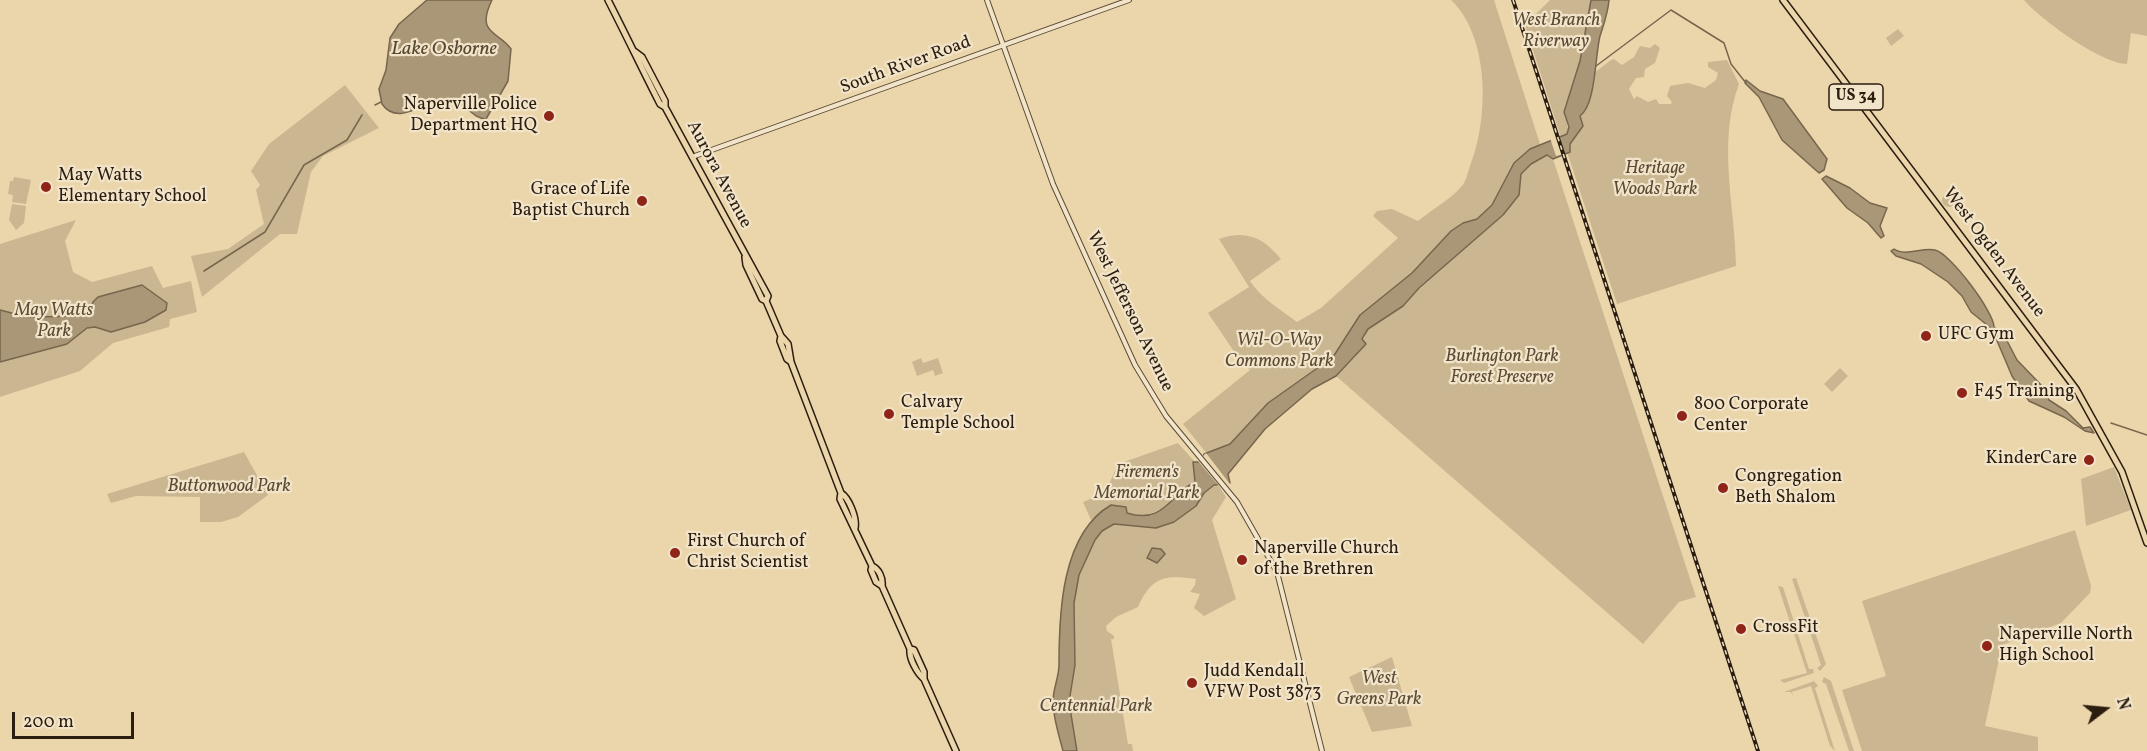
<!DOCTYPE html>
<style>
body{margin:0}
#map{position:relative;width:2147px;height:751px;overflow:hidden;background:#ebd6ac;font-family:Vollkorn,serif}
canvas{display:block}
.north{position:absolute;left:2075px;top:679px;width:60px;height:60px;-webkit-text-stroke:4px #f2e4c9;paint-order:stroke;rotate:74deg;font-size:16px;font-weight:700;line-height:24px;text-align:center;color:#2b1d0f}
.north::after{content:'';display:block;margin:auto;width:21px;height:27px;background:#2b1d0f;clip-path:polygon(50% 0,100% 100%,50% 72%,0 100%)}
.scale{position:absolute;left:12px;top:712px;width:122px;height:27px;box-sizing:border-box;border:3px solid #2b1d0f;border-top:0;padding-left:8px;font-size:18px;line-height:21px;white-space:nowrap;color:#2b1d0f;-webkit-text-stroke:4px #f2e4c9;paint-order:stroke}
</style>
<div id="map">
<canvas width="2147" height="751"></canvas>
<div class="north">N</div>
<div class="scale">200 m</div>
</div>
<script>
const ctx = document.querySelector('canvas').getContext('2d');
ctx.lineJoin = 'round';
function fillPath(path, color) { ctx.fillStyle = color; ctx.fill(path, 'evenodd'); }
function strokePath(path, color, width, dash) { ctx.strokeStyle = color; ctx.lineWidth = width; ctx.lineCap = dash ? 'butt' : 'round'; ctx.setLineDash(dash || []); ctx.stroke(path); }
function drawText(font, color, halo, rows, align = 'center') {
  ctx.font = font + ' Vollkorn,serif'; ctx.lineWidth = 4.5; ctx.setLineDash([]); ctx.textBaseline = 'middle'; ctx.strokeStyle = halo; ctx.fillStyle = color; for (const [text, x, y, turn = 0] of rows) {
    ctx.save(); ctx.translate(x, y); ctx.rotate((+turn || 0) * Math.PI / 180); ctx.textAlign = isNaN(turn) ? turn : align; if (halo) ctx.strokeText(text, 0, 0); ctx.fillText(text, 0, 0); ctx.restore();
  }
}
const green = new Path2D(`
 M1451,0H1494L1540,144L1514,163L1492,205L1477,219L1463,223L1451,231L1412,273L1360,315L1333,357L1268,403L1230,444L1207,454L1183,424L1250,370L1237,356L1208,313L1249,287L1219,239C1246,229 1264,238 1281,259L1250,281C1262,299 1280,309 1297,322L1321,308L1398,238L1373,216L1377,211L1392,209L1418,221C1431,210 1450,200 1461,187C1466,182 1468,172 1470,166C1489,119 1490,37 1451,0Z
 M1550,0H1591L1580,61L1564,112L1569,132L1561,138L1525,25Z
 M2024,0H2147V36L2131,33L2127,64C2102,64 2041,20 2024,0Z
 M1898,29L1904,36L1891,46L1886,38Z
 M1655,44L1660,48L1655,63L1645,69L1644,77L1636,78L1629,89L1634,99L1637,96L1648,102L1656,99L1659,104H1671L1672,102L1667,96L1670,86L1688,83L1705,88L1716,80L1718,73L1708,67V62L1727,60L1739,84C1717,143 1735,205 1736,266L1617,304L1567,152H1570V144L1583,126L1580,116L1585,112L1594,73L1611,60L1614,59L1622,65L1634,57L1640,46L1650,48Z
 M345,85L379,128L323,156L311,172L297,234H280L202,297L191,256L228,249L264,224L256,190L260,185L251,171L269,144Z
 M1547,155L1553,159L1696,597L1679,602L1643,644L1336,376L1356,356L1368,329L1403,306L1419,288L1503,215L1519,195L1521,174L1531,164Z
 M14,177L31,180L26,204L12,202L13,195L8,194L10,181H13Z
 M1942 200a7 7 0 1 1 14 0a7 7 0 1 1-14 0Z
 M12,204L26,206L24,223L16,230L9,220Z
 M76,220L65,241L73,272L92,282L152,266L163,288L191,281L197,312L170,319L169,327L113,343L80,371L0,397V244Z
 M921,358L923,363L938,358L943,373L935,376L933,370L917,376L912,362Z
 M1840,368L1848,376L1832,392L1824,384Z
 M1178,443L1195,462L1193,469L1196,478C1194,485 1191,483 1186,488C1170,504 1152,521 1127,513L1126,507L1114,505L1091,520L1083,502L1105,493L1118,464Z
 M244,452L268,495L238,517L221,522H200V497L136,496L111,503L107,494Z
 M2114,467L2131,510L2086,526L2081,479Z
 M1217,483L1226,497L1212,520L1236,599L1204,616L1194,608L1200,594L1190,592L1195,585L1196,579C1165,575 1152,576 1138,607L1116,617L1106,626L1107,631L1114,636V639H1111L1128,744H1132L1133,751H1077L1069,702L1075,665L1074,603L1079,575L1095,540L1102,531L1114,524L1156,528L1174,522L1196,506L1204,493ZM1152,548H1161L1157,563L1148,560Z
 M2075,530L2091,586L2090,593L2061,623L2002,645L1985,726L2038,737V751H1862L1842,690L1886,676L1862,601Z
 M1796,578L1826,664L1820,671L1817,668L1821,665L1792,579Z
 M1778,586L1783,587L1809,669H1813L1814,673L1784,683L1780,680L1807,673Z
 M1392,657L1412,726L1372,732L1349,677Z
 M1824,677L1831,681L1854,751H1849L1826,684L1822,682Z
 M1814,681L1818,686L1815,688L1835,751L1830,746L1811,686L1792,692L1793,697L1791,692H1784Z`);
const water = new Path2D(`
 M427,0H492C475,35 499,31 511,49L508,81L486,119C471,119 466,99 444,100C424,101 398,127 382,104L379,89L386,70L390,38L399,24Z
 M1591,0H1609C1608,13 1604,24 1600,36C1595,55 1596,105 1580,116L1583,126L1570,144V152L1553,159L1547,155L1531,164L1521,174L1519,195L1503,215L1419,288L1403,306L1368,329L1362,339L1366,344L1336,376L1312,389L1265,429L1228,474L1230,483L1214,485L1204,493L1196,506L1174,522L1156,528L1114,524L1102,531L1095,540L1079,575L1074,603L1075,665L1069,702L1077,751H1063C1059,735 1053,718 1053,701C1053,689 1059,677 1059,665C1059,614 1061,534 1111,505L1126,507L1127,513C1164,525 1171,493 1195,482L1193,462H1201L1204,454L1230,444L1268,403L1333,357L1360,315L1412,273L1451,231L1463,223L1477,219L1492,205L1514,163L1530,149L1567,134L1569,127L1564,112L1580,61Z
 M1746,80L1760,91L1783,99L1827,159L1824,170L1819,173L1782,140L1759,97L1745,83Z
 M1826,176L1850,188L1870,203L1887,208L1880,226L1884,236L1881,238L1868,223L1847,208L1822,179Z
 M1894,249C1906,257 1922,247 1935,250C1950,253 1994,312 1994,327L2004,335L2017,360L2043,387L2049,400L2066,411L2083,428L2090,427L2094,433L2085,431L2064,417L2029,401L2012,376L1992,329L1971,312L1962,296L1948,282L1921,264L1896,256L1891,251Z
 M142,285L167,303L166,310L145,322L111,332L95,327L87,328L67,344L0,362V310L27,317L87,316L93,302L98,297Z
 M1152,548L1161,549L1165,554L1157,563L1147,558Z`);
const pier = new Path2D(`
 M1558,135L1564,154L1556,156L1550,138Z
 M1206,453L1230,484L1227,487H1220L1198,461Z`);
const stream = new Path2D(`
 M1596,66L1671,10L1724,43L1731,64L1746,83
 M375,105L381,102
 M204,271L265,232L304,165L347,140L362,115
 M2111,423L2147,435`);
const minor = new Path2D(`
 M987,0L1053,184L1135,365L1166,416L1237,502L1277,572L1322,751
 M692,157L1129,0`);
const major = new Path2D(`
 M608,0C626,35 642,69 660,104L665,107
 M1783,0L2076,389L2122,472L2147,543
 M634,51L642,57L665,101V107L768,296L766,301L781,336L780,341L787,359L791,362L841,493L840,499L872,566L871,570L876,582L882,586
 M745,257L746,265L762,299L766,301
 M781,336L788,344L791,362
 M841,493C849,498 857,518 855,528
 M872,566C879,569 883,578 882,586L910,649C909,659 917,673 924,679
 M910,649L914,650L924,672V679L956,751`);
const rail = new Path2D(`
 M1513,0L1758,751`);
const markers = [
 [549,116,6,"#8f2418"],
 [46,187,6,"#8f2418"],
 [642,201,6,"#8f2418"],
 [1926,336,6,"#8f2418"],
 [1962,393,6,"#8f2418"],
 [889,414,6,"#8f2418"],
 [1682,416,6,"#8f2418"],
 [2089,460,6,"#8f2418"],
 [1723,488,6,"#8f2418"],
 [675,553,6,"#8f2418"],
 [1242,560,6,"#8f2418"],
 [1741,629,6,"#8f2418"],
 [1987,646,6,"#8f2418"],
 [1192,683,6,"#8f2418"]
];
const shields = [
 [1856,97,54]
];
const shieldNames = [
 ["US 34",1856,97]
];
const parkNames = [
 ["West Branch",1556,22],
 ["Riverway",1556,43],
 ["Heritage",1655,170],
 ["Woods Park",1655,191],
 ["May Watts",54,312],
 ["Park",54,333],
 ["Wil-O-Way",1279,342],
 ["Commons Park",1279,363],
 ["Burlington Park",1502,358],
 ["Forest Preserve",1502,379],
 ["Firemen's",1147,474],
 ["Memorial Park",1147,495],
 ["Buttonwood Park",229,488],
 ["West",1379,680],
 ["Greens Park",1379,701],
 ["Centennial Park",1096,708]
];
const streetNames = [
 ["South River Road",906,66,-20],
 ["Aurora Avenue",718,175,62],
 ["West Ogden Avenue",1993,253,53],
 ["West Jefferson Avenue",1129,312,64]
];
const poiNames = [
 ["Naperville Police",537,106,"right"],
 ["Department HQ",537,127,"right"],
 ["May Watts",58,177],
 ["Elementary School",58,198],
 ["Grace of Life",630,191,"right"],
 ["Baptist Church",630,212,"right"],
 ["UFC Gym",1938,336],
 ["F45 Training",1974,393],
 ["Calvary",901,404],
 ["Temple School",901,425],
 ["800 Corporate",1694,406],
 ["Center",1694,427],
 ["KinderCare",2077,460,"right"],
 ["Congregation",1735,478],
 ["Beth Shalom",1735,499],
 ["First Church of",687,543],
 ["Christ Scientist",687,564],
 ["Naperville Church",1254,550],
 ["of the Brethren",1254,571],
 ["CrossFit",1753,629],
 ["Naperville North",1999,636],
 ["High School",1999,657],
 ["Judd Kendall",1204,673],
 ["VFW Post 3873",1204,694]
];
const waterNames = [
 ["Lake Osborne",444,50]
];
fillPath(green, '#cab791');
fillPath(water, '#aa9777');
strokePath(water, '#77664d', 1.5);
fillPath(pier, '#ebd6ac');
strokePath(stream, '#77664d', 1.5);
strokePath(minor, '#5b4b36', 6);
strokePath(major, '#2b1d0f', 8);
strokePath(minor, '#f2e4c9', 4);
strokePath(major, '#ebd6ac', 5);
strokePath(rail, '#2b1d0f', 4);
strokePath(rail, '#f2e4c9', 1.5, [4.5]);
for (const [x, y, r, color] of markers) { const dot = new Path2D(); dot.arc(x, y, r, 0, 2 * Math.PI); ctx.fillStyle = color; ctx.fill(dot); strokePath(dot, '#f2e4c9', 2); }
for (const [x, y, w] of shields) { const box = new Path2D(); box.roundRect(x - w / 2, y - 13, w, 26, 4.5); ctx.fillStyle = '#f2e4c9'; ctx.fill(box); strokePath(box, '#2b1d0f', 1.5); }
drawText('bold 16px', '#2b1d0f', null, shieldNames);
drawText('italic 18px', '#5b4b36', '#f2e4c9', parkNames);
drawText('18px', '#2b1d0f', '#f2e4c9', streetNames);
drawText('18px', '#2b1d0f', '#f2e4c9', poiNames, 'left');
drawText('italic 20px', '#574833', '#f2e4c9', waterNames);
</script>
